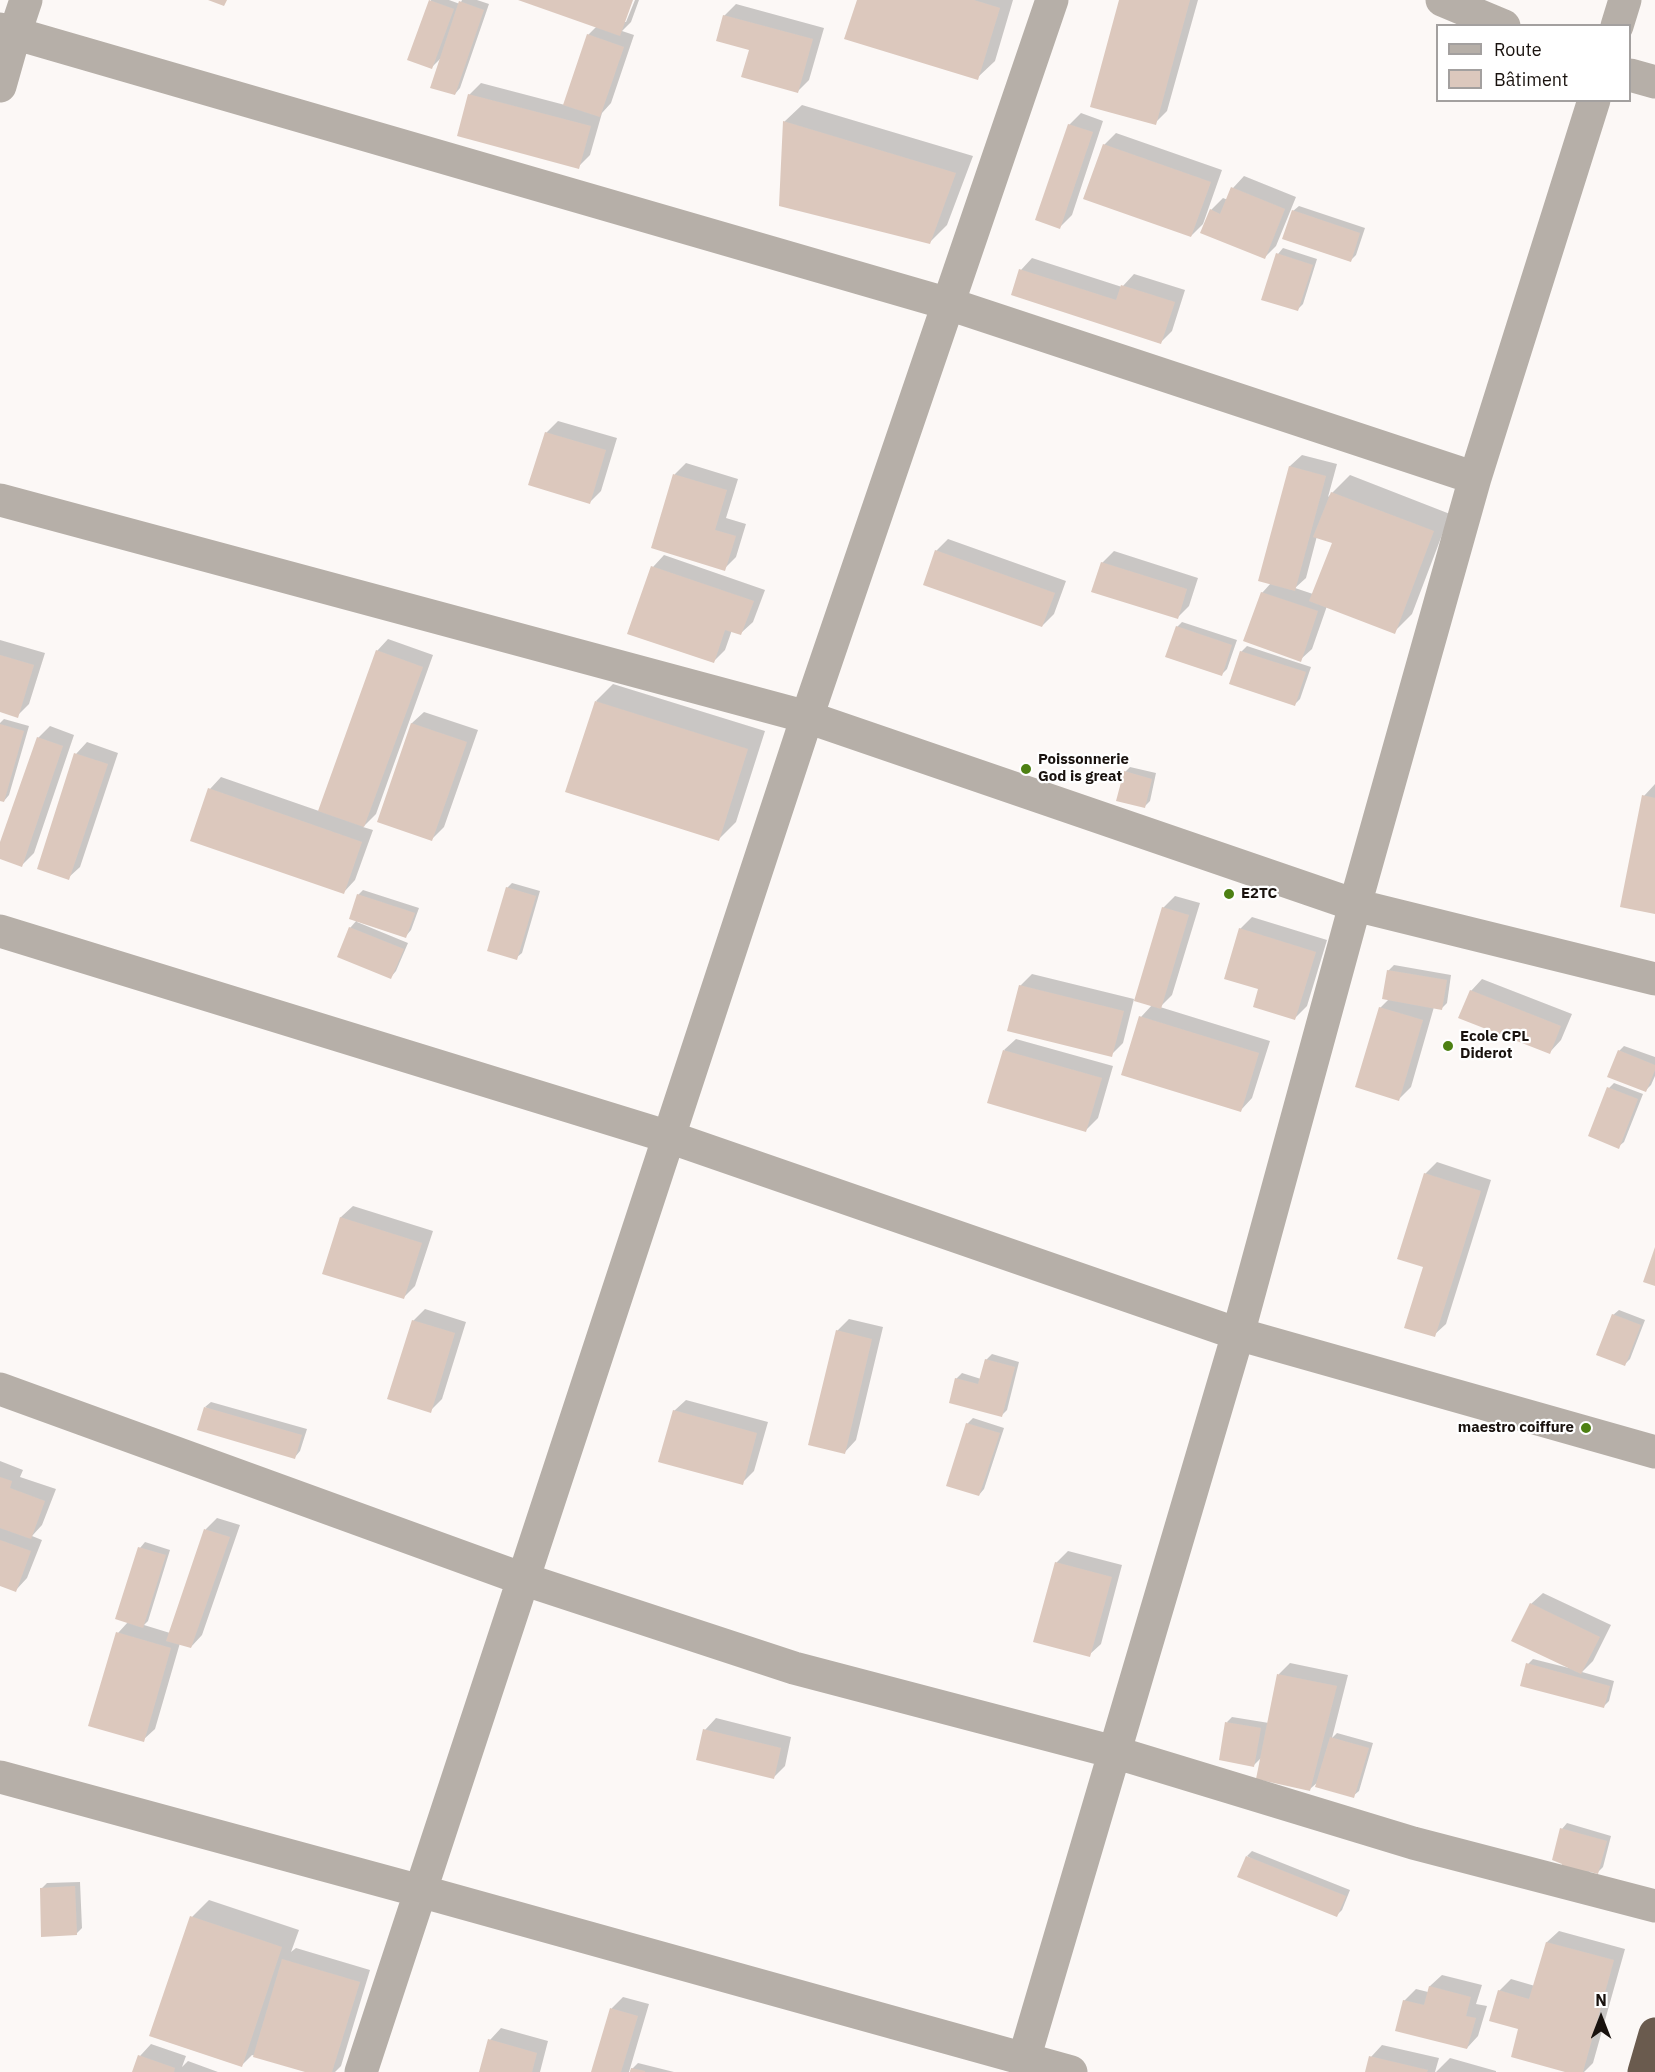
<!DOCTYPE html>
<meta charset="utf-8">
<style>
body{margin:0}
#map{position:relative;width:1655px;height:2072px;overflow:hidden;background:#fcf8f6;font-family:"IBM Plex Sans",sans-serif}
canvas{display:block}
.legend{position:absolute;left:1436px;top:24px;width:195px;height:78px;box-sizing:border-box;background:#fff;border:2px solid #a3a09f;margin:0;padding:8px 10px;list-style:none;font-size:18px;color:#19120e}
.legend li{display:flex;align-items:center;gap:12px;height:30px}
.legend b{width:30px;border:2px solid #a3a09f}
.north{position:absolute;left:1571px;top:1988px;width:60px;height:60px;-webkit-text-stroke:4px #fff;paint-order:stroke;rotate:0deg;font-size:16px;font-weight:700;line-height:24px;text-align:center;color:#19120e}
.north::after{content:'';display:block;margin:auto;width:21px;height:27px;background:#19120e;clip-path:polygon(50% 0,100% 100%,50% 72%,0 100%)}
</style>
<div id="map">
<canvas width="1655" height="2072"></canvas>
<ul class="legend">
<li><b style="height:8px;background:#b6afa8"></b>Route</li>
<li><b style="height:16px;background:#dcc8bd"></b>Bâtiment</li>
</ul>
<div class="north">N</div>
</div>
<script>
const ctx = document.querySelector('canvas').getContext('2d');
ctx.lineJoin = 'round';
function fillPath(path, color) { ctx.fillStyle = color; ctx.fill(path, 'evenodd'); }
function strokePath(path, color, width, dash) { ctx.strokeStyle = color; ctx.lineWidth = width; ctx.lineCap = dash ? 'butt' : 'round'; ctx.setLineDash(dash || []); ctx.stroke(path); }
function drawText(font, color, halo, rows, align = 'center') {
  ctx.font = font + ' "IBM Plex Sans",sans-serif'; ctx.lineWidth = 4.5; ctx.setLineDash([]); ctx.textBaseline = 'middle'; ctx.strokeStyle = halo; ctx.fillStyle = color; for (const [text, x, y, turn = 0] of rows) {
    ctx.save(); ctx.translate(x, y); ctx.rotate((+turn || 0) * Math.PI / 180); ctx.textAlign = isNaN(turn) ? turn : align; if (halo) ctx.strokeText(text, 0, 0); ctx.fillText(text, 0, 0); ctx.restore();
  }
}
const shadow = new Path2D(`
 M431,0H449L460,4L462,0H477L489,4L460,88L455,94L442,57L432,67Z
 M522,0H631L623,22H626L635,0H639L631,22L622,31L634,35L611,103L602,113L590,155L578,167L469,95L481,83L565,105L588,35L597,26Z
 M859,0H1013L995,61L977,78Z
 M1121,0H1198L1167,111L1155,123Z
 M736,4L824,28L809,80L798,91L751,49L724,16Z
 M802,105L973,156L947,225L929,243L784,122Z
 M1081,113L1103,121L1072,215L1060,227L1069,125Z
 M1116,133L1222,170L1203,224L1191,236L1104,145Z
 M1244,176L1296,197L1276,246L1264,258L1202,232L1211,210L1223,198L1228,200L1233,188Z
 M1299,206L1365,228L1356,255L1350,261L1293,211Z
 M1283,248L1317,259L1303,304L1297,310L1278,254Z
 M1032,258L1122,287L1134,274L1185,290L1172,331L1160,343L1013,294L1021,270Z
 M558,421L617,438L601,491L589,503L546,433Z
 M1302,455L1337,464L1328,497L1350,475L1450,514L1412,614L1394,632L1327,606L1312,649L1300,660L1262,593L1271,583L1290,466ZM1317,536L1334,542L1313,594L1295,588L1306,578Z
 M686,463L738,479L726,518L746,524L736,557L724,569L652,547L675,474Z
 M948,539L1066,581L1054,614L1042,626L936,551Z
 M1114,551L1198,578L1189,606L1177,618L1102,563Z
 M664,555L765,590L753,622L741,633L732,630L725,650L713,662L653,567Z
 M1182,622L1237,640L1227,669L1222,674L1177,627Z
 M388,639L433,655L376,814L363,827L373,830L355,880L344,892L210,789L221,777L319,811L377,651Z
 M0,640L45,653L29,704L17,716L0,711Z
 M1247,646L1311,667L1300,699L1295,704L1241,652Z
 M613,684L765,731L736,822L719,839L596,701Z
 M424,712L478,730L444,827L432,839L379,821L412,723Z
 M4,719L29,726L9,795L4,801L0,799V723Z
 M50,726L74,735L34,853L22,865L0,858V847L38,738Z
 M87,742L118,753L80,867L68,878L76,754Z
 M1130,767L1156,773L1150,801L1144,807L1125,772Z
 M1655,784V912L1644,796Z
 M512,883L540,891L522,953L516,958L507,888Z
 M363,890L419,908L411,930L406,936L358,920L357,922L408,943L396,971L391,977L350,928L357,920L358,895Z
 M1175,896L1200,903L1172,995L1160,1007L1270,1041L1252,1098L1241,1110L1141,1017L1152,1005L1163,908Z
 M1252,917L1327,940L1307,1006L1295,1018L1240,929Z
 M1394,965L1451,975L1447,1003L1441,1009L1434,1007L1411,1087L1399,1099L1380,1008L1389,999L1388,971Z
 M1032,974L1134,999L1123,1043L1111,1055L1020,986Z
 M1482,979L1572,1014L1561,1040L1550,1052L1471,991Z
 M1016,1039L1113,1066L1098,1118L1086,1130L1004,1050Z
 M1624,1046L1655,1057V1076L1651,1085L1646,1090L1619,1051Z
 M1614,1083L1643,1094L1624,1142L1618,1147L1609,1088Z
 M1437,1162L1491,1180L1446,1324L1434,1335L1425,1266V1174Z
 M353,1206L433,1231L415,1286L403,1298L324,1273L341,1217Z
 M425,1309L466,1322L442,1399L430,1411L413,1321Z
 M1619,1310L1645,1320L1630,1359L1624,1365L1613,1315Z
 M849,1319L883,1327L856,1440L845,1452L837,1331Z
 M992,1354L1019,1362L1007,1410L1002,1415L956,1379L962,1373L981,1379L986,1360Z
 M686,1400L768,1422L754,1471L742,1483L674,1411Z
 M211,1402L307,1429L300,1451L295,1457L205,1407Z
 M973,1418L1004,1428L984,1489L979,1495L967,1424Z
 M0,1461L23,1470L20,1477L56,1489L42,1525L32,1536L42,1540L27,1578L16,1590L0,1584Z
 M217,1518L240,1525L202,1635L191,1647L180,1643L155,1729L143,1740L118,1633L128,1622L140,1548L145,1542L170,1550L148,1621L144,1625L170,1633L206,1529Z
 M1068,1551L1122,1565L1101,1644L1089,1655L1056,1563Z
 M1543,1593L1611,1625L1593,1661L1582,1672L1614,1681L1609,1701L1603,1707L1528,1664L1533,1659L1569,1668V1667L1531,1604Z
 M1290,1663L1348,1675L1332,1738L1337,1733L1373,1743L1359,1791L1353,1796L1319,1781L1310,1789L1262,1757L1254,1765L1227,1722L1232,1717L1269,1723L1279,1674Z
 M716,1718L791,1737L785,1766L773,1778L705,1730Z
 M1567,1823L1611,1836L1603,1867L1598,1872L1590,1870L1588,1878L1564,1863L1562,1829Z
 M1252,1851L1350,1890L1342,1910L1337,1915L1247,1856Z
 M80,1882L82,1928L76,1934L41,1889L47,1883Z
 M209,1900L299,1930L291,1952L296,1948L370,1970L341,2066L335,2072H310L252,2055L242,2065L192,1917Z
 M1559,1931L1625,1949L1593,2063L1584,2072H1571L1520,2028L1499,1991L1511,1979L1535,1986L1547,1942Z
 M1442,1975L1482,1985L1476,2004L1487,2006L1478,2036L1467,2048L1404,2001L1416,1989L1428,1992L1430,1986Z
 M623,1997L649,2004L629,2072H593L612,2008Z
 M501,2028L548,2041L540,2072H481L490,2040Z
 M151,2044L186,2056L182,2067L188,2061L218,2072H134L140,2056Z
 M1382,2045L1439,2058L1435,2072H1367L1371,2057Z
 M1450,2058L1496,2071V2072H1436Z
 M638,2063L674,2072H631L630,2071Z`);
const building = new Path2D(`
 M208,0H227L224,6Z
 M429,0L454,9L432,69L407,60Z
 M518,0H633L620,36Z
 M857,0H974L1000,8L978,80L844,39Z
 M1119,0H1190L1156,125L1090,107Z
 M459,1L484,10L455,95L430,88Z
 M723,15L813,39L798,93L741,77L749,50L716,41Z
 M587,34L624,47L600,117L563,105Z
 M468,94L591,126L579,169L457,136Z
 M783,121L956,173L930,244L779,206Z
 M1068,124L1093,132L1060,229L1035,220Z
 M1103,144L1211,182L1191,237L1083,199Z
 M1231,187L1285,209L1265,259L1200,233L1210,209L1220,214Z
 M1292,210L1360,233L1351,262L1282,239Z
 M1276,253L1313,265L1298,311L1261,300Z
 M1019,269L1116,300L1121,285L1175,302L1161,344L1011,295Z
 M545,432L606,450L590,504L528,485Z
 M1289,466L1326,476L1295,591L1258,581Z
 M673,474L727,490L715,530L736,536L725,571L651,548Z
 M1331,492L1434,531L1395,634L1309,601L1332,543L1313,537Z
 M935,550L1055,593L1042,627L923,585Z
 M1101,562L1187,589L1178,619L1091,592Z
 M651,566L754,601L741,635L725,630L714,663L627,634Z
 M1261,592L1318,611L1301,662L1243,641Z
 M1176,626L1232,645L1222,676L1165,657Z
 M376,650L423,667L364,827L318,811Z
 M1240,651L1306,672L1295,706L1229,684Z
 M0,655L34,665L18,718L0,712Z
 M595,701L748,749L719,841L565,792Z
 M411,723L467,742L432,841L377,822Z
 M0,724L24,731L4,802L0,801Z
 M37,737L63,746L22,867L0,859V842Z
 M74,753L108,764L69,880L37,869Z
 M1124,771L1152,779L1145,808L1116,801Z
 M208,788L362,842L344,894L190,841Z
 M1642,795L1655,798V914L1620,907Z
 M506,887L536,896L517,960L487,951Z
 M357,894L415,913L406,938L349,919Z
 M1162,907L1189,915L1161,1009L1134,1001Z
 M349,927L404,949L391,979L337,957Z
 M1239,928L1316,952L1295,1020L1253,1007L1258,989L1224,979Z
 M1387,970L1447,980L1442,1010L1382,999Z
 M1019,985L1124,1011L1112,1057L1007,1031Z
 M1470,990L1561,1026L1550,1054L1458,1018Z
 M1379,1007L1423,1020L1399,1101L1355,1087Z
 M1139,1016L1259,1053L1241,1112L1121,1075Z
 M1003,1050L1102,1078L1086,1132L987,1103Z
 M1618,1050L1655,1065V1070L1646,1092L1607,1077Z
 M1607,1087L1638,1099L1619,1149L1588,1136Z
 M1424,1173L1481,1191L1435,1337L1404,1328L1423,1267L1397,1259Z
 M340,1217L422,1243L404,1299L322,1274Z
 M1655,1247V1286L1643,1282Z
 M1612,1314L1641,1325L1625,1366L1596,1355Z
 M412,1320L455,1333L431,1413L387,1399Z
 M836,1330L872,1339L845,1454L808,1445Z
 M985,1359L1015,1367L1002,1417L949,1403L955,1378L978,1384Z
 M204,1407L302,1435L295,1459L197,1430Z
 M673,1410L757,1433L743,1485L658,1462Z
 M966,1423L1000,1433L979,1496L946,1486Z
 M0,1477L12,1481L10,1488L45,1501L31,1539L0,1528Z
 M204,1529L230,1537L191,1648L166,1641Z
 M0,1540L31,1551L16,1592L0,1586Z
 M138,1547L166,1555L143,1628L115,1619Z
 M1055,1562L1112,1577L1090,1657L1033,1642Z
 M1530,1603L1600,1637L1581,1674L1511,1641Z
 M116,1632L171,1648L144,1742L88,1726Z
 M1526,1663L1610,1686L1604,1708L1520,1686Z
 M1277,1674L1337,1686L1310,1791L1256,1779Z
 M1225,1722L1261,1728L1254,1767L1219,1760Z
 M703,1729L781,1748L774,1779L696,1760Z
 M1330,1737L1369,1748L1354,1798L1315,1787Z
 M1560,1828L1607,1841L1598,1874L1587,1871L1583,1885L1558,1878L1562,1864L1552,1860Z
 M1246,1856L1346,1896L1337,1917L1237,1877Z
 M75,1886L77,1935L41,1937L40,1888Z
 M190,1916L282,1947L242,2067L149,2036Z
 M1546,1942L1614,1960L1583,2072H1565L1511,2057L1518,2029L1489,2021L1498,1990L1529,1999Z
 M282,1959L360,1982L332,2072H305L253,2057Z
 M1429,1986L1471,1997L1466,2016L1476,2018L1467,2049L1395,2031L1403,2000L1424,2005Z
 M610,2008L638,2016L621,2072H591Z
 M488,2039L537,2053L532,2072H479Z
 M138,2055L175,2068L174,2072H132Z
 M1369,2056L1428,2070L1427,2072H1365Z
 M631,2068L645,2071V2072H630Z`);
const street = new Path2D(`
 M1442,0L1504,26
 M1617,26L1625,0
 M0,29L949,304L1475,478
 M1630,75L1655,82
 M0,86L15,33L26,0
 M0,500L807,717L1355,905L1655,979
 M0,931L669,1137L1238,1334L1655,1452
 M0,1389L523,1579L794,1668L1114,1752L1413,1843L1655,1906
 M0,1777L420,1891L1071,2072
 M1024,2059L1238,1334L1355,905L1475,478L1594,100
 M361,2072L807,717L1052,0`);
const highway = new Path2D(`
 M1644,2072L1655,2034`);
const markers = [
 [1026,769,6,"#4d8013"],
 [1229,894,6,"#4d8013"],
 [1448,1046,6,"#4d8013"],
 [1586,1428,6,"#4d8013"]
];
const poiNames = [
 ["Poissonnerie",1038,760],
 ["God is great",1038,777],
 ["E2TC",1241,894],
 ["Ecole CPL",1460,1037],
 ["Diderot",1460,1054],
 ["maestro coiffure",1574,1428,"right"]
];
fillPath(shadow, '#0003');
fillPath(building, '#dcc8bd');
strokePath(street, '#b6afa8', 33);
strokePath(highway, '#6a5b4e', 33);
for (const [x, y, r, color] of markers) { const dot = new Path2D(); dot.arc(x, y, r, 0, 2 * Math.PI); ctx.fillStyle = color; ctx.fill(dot); strokePath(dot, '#fff', 2); }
drawText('bold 15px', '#19120e', '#fff', poiNames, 'left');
</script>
